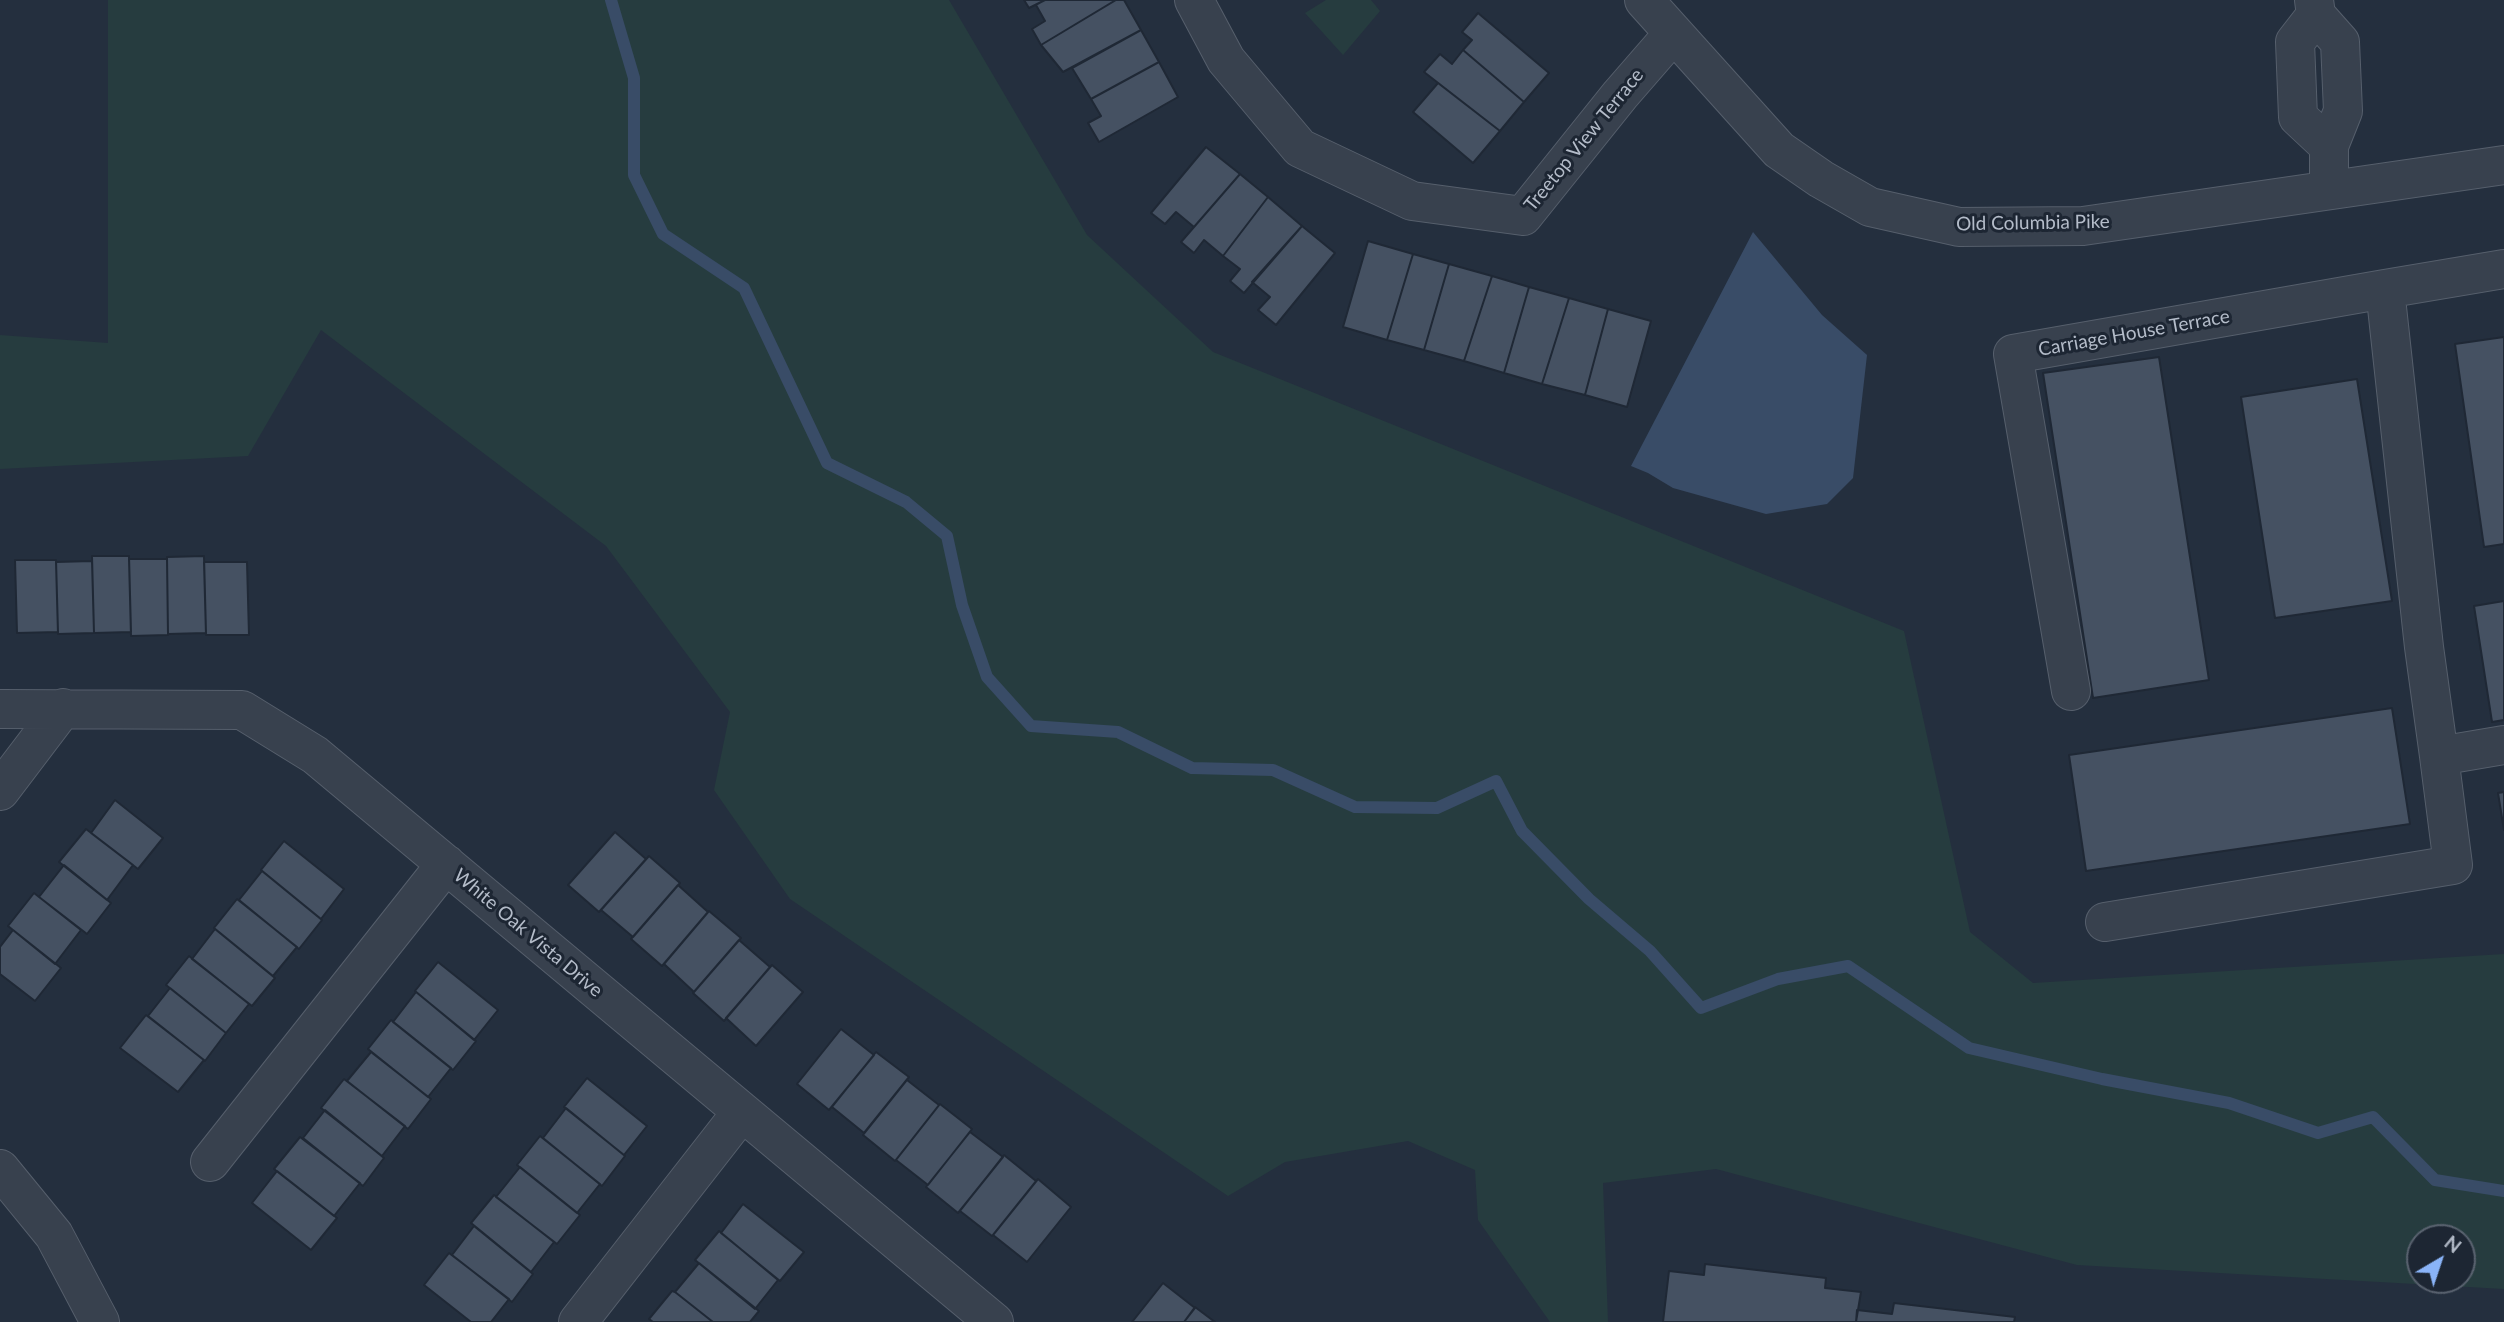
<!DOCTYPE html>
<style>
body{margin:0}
#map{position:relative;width:2504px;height:1322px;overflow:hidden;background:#242f3e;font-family:Lato,sans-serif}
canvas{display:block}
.north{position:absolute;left:2406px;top:1224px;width:70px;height:70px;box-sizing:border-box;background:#1d2633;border:2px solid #59626f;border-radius:50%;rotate:39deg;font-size:19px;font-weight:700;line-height:28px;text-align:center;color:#b4bcc9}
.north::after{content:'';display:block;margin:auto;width:24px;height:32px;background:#8ab4f8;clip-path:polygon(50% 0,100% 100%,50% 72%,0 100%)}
</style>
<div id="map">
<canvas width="2504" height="1322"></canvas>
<div class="north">N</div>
</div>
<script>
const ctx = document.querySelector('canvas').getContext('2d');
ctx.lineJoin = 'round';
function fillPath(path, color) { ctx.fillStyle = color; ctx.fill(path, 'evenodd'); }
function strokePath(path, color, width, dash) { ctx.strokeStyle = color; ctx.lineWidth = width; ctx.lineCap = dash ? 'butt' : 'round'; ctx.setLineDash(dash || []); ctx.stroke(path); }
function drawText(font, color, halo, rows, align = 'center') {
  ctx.font = font + ' Lato,sans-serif'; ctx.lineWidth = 6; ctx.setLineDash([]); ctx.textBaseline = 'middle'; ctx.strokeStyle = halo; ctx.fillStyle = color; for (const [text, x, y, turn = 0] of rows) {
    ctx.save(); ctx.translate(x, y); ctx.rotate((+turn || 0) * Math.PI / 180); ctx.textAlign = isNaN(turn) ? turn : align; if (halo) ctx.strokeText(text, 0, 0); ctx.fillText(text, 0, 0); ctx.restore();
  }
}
const green = new Path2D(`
 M108,0H949L1087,235L1213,352L1904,631L1970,932L2033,983L2504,954V1289L2077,1265L1716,1169L1603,1183L1608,1322H1550L1478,1220L1475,1170L1408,1141L1285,1162L1228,1196L790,899L714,790L730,712L606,546L321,330L248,456L0,469V335L108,343ZM2462,1238V1280H2420V1238Z
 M1326,0H1371L1380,11L1343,55L1305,13Z`);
const water = new Path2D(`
 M1753,232L1822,315L1867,355L1853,478L1827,504L1766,514L1673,488L1648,473L1631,466Z`);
const stream = new Path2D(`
 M611,0L634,78V175L663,234L744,288L827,463L906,502L947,536L962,605L987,677L1031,726L1118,732L1192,768L1273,770L1355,807L1437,808L1496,781L1522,831L1589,899L1650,951L1701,1008L1778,979L1848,966L1969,1048L2102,1079L2229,1103L2318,1133L2373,1117L2435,1180L2504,1191`);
const building = new Path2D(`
 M1024,0H1045L1029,8Z
 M1045,0H1116L1041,45L1032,29L1045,21L1036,5Z
 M1116,0H1124L1141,30L1063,72L1041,45Z
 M1478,13L1549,73L1524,102L1463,50L1472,40L1462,32Z
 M1141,30L1159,62L1091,99L1072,68Z
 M1463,50L1524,102L1500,131L1424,72L1440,54L1452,64Z
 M1159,62L1178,97L1099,142L1088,123L1101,116L1091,99Z
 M1438,83L1500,131L1473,163L1413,112Z
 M1206,147L1240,174L1194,227L1176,212L1165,224L1151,213Z
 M1240,174L1268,197L1223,256L1204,240L1194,253L1181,242Z
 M1268,197L1302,226L1244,293L1230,281L1240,269L1223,256Z
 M1302,226L1335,253L1276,325L1258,310L1270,297L1252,282Z
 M1368,241L1413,254L1387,340L1343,327Z
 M1413,254L1449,264L1424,350L1387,340Z
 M1449,264L1492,276L1464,361L1424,350Z
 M1492,276L1529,287L1504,373L1464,361Z
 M1529,287L1569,298L1542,384L1504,373Z
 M1569,298L1608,309L1585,395L1542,384Z
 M1608,309L1651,321L1627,407L1585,395Z
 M2504,337V544L2484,547L2455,344Z
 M2159,357L2209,680L2093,698L2043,373Z
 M2357,379L2392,601L2275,618L2241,397Z
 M92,556H129L131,632L94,633Z
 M204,556L206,633L168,634L167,557Z
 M129,559H167L168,635L131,636Z
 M15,560H56L58,632L17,633Z
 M92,561L94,633L58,634L56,562Z
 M204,562H247L249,635H206Z
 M2504,601V720L2492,722L2474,606Z
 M2392,708L2410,824L2086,871L2069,755Z
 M2504,792V830L2498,793Z
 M115,800L163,838L138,869L91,833Z
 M86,829L133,865L107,900L59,862Z
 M615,832L646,859L599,912L568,885Z
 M284,841L344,889L321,919L261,870Z
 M649,856L680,883L633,937L601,910Z
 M64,865L111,903L87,934L39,897Z
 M262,871L322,920L299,949L239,900Z
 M678,885L708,912L662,966L631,939Z
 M34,893L81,930L55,964L8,926Z
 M237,899L297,947L273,976L214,928Z
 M709,911L741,938L694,992L664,964Z
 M215,929L275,978L252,1006L192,959Z
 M13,930L61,968L35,1001L0,974V947Z
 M739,940L770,967L724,1021L693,993Z
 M189,956L249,1004L226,1033L166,985Z
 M438,962L498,1010L474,1040L415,991Z
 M772,965L803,992L756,1046L726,1018Z
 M170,988L226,1033L205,1061L148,1016Z
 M416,992L476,1041L453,1070L393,1022Z
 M146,1015L204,1060L178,1092L120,1048Z
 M391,1020L451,1068L428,1097L368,1049Z
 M841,1029L874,1055L829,1110L797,1084Z
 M371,1052L431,1099L408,1129L347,1081Z
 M876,1052L909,1077L864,1133L832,1107Z
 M587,1078L647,1126L624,1155L564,1107Z
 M344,1079L405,1126L382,1156L321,1108Z
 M907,1080L939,1105L895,1161L863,1135Z
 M940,1104L972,1129L928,1185L896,1160Z
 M566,1108L625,1156L602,1186L543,1138Z
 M325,1110L384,1158L363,1186L303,1138Z
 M970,1132L1003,1157L958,1213L926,1187Z
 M540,1136L600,1184L577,1213L517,1165Z
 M300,1137L360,1183L334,1216L274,1169Z
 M1004,1155L1036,1181L992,1236L960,1211Z
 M520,1167L580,1215L557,1244L496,1197Z
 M277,1171L337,1218L311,1250L252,1203Z
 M1038,1179L1071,1207L1027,1262L993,1235Z
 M494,1195L554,1242L531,1272L471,1223Z
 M743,1204L804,1252L780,1281L721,1233Z
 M474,1226L533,1274L512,1302L452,1255Z
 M719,1231L778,1280L755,1309L695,1260Z
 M449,1253L509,1299L491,1322H471L424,1285Z
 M699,1263L759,1311L750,1322H713L675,1292Z
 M1705,1264L1826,1278L1825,1288L1861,1292L1856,1322H1663L1669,1271L1704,1275Z
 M1163,1283L1195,1308L1184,1322H1132Z
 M672,1291L675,1292L713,1322H653L649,1319Z
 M1894,1303L2015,1317L2014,1322H1856L1857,1310L1892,1314Z
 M1195,1307L1215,1322H1184Z`);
const minor = new Path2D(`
 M1194,0L1226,60L1300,148L1412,201L1523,216L1620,95L1673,34
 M1644,0L1779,150L1821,179L1870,207L1959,227L2083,226L2504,165
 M2314,0L2316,15L2340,42L2343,111L2329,146V190
 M2316,15L2295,42L2298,117L2329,146
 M2504,269L2385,289L2424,647L2439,756L2504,745
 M2071,691L2013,354L2385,289
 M0,709L242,710L315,755L994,1322
 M0,791L63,708
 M2105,922L2453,865L2439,756
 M210,1162L446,864
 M0,1169L54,1235L100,1322
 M578,1322L741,1113`);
const streetNames = [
 ["Treetop View Terrace",1584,140,-51],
 ["Old Columbia Pike",2033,223,-1],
 ["Carriage House Terrace",2134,333,-10],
 ["White Oak Vista Drive",528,933,40]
];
fillPath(green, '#263c3f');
fillPath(water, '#394c67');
strokePath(stream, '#394c67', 12);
fillPath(building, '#455162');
strokePath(building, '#1f2835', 2);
strokePath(minor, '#565f6c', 40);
strokePath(minor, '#38414e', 38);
drawText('19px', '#b4bcc9', '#1d2633', streetNames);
</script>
